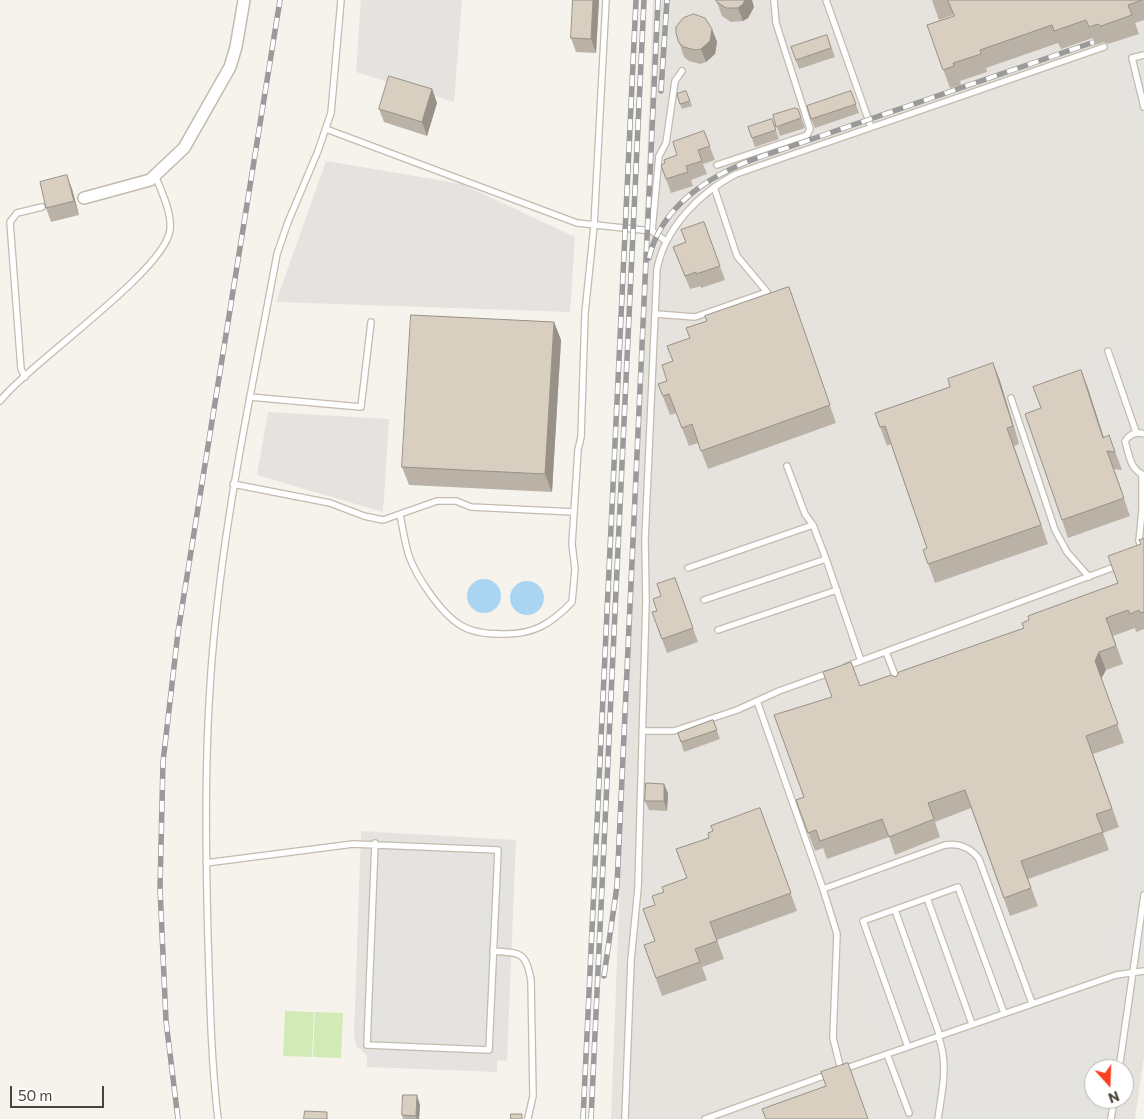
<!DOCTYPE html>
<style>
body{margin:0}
#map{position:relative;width:1144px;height:1119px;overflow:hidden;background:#f6f3ec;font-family:Commissioner,sans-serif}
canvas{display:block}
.north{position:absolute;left:1084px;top:1059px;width:50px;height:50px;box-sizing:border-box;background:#fff;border:1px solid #b7b4b0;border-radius:50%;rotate:160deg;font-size:14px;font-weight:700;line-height:20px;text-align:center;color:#4b4439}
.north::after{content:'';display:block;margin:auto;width:18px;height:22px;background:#fc3f1d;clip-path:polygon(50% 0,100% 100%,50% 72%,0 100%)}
.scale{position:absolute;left:10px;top:1086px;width:94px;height:22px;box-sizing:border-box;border:2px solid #4b4439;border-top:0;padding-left:6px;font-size:15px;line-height:18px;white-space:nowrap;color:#4b4439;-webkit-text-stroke:4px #fff;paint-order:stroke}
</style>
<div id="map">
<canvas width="1144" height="1119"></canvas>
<div class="north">N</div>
<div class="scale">50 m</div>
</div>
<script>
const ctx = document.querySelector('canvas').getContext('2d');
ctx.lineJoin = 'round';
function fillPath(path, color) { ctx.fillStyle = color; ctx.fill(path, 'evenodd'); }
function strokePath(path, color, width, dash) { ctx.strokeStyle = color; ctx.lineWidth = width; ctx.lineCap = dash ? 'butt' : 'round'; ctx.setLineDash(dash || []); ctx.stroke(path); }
const industrial = new Path2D(`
 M653,0H1144V1057L1135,1119H611ZM1094,1069H1124V1099H1094Z`);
const green = new Path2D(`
 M285,1011L314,1012L312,1057L283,1056Z
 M315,1012L343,1013L341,1058L313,1057Z`);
const parking = new Path2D(`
 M361,0H462L454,102L356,72Z
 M1144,33V146L1118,42Z
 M326,161L462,184L575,237L570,312L276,302Z
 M1127,347L1144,396V408L1113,418L1092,359Z
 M268,412L389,419L383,512L257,475Z
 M1144,753V961L1114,957Z
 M975,830L1039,1009L1121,982L1144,978L1135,996L1124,1070L1094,1069V1099H1120L1117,1119H922L932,1056L931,1032L888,1046L832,878Z
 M361,831L516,840L507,1061L497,1060V1072L367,1067V1056L356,1045L354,1035Z`);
const water = new Path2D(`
 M467 596a17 17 0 1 1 34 0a17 17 0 1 1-34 0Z
 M510 598a17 17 0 1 1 34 0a17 17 0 1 1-34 0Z`);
const service = new Path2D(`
 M826,0L871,127
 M1144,55L1132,58L1144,107
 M326,129L577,223L652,231
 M717,165L807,135L810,129L776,23L774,0
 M666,241L652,231L659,156L666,143L675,81L682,71
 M656,314L695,317L767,292L737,256L714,187
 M1108,351L1136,432
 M25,377L21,369L10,222L17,213L42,207
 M250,397L361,407L371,322
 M1011,398L1055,530L1067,552L1089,577
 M0,401C31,362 165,271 170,230C172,212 161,191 155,175
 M1144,434C1136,431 1130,434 1125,441C1129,454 1130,470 1144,475
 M787,466L805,514L813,525L826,559L861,661
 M233,484L330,503L364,516L383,520L437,501H456L471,507L574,512
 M400,515C403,529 405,544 409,556C417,578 442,615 462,626C474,633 489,634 502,634C533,635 551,624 572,602L575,569L572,544L578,450L581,437L585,313L594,226L606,0
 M1142,550L1139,541L1142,511V475
 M688,568L813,525
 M704,600L826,559
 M718,630L837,590
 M886,652L898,683
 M847,666L1117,566
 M757,701L823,889L837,934L833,1038L841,1070L1116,975L1144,971
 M642,731H674L737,710L779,691L829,673
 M206,863L353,844L498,850L489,1050L367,1045L375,843
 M823,889L945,845C959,843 970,847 979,859L1032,1003
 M927,898L972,1024
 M895,910L940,1036
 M493,951C520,953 526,951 531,980L533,1096L528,1118
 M908,1047L863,921L958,887L1004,1013
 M887,1054L909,1113
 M1119,1069L1144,895
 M218,1119C211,1060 210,1000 208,940C205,825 204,714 218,599C231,483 256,369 277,254L288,222L318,151L331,113L341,0
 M625,1119L631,960L638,888L646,601L645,539L657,269C665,228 699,193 736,174L1104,47
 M705,1119L829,1074
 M938,1119C942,1091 949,1063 938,1036
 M1111,1119L1114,1099`);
const minor = new Path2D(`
 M84,198L150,180L184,148L230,67L236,47L244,0`);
const rail = new Path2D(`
 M661,91L667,0
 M649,258C661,206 710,175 757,158L1094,42
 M604,976L617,886L658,0
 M178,1119L166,1021L160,888L163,762L178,632L280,0
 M583,1119L636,0
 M591,1119L644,0`);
const wall = new Path2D(`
 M599,0L596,53L576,52L571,38Z
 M716,0L754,7L748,18L743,21L731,22L722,16Z
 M932,0H1144V20L1135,23L1139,34L1108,44L1104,42L1095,45L1093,38L1061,49L1058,43L986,68L987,72L960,81L961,85L950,88L927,25L954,16L953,15L939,20Z
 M712,29L717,42L715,54L706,62L700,64L689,61L684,57L676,33Z
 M827,35L835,57L799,69L791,47Z
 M432,89L437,103L427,136L384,122L379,109Z
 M686,91L692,106L682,109L680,104Z
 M851,91L859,113L815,128L811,119Z
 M798,109L805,128L780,136L773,115Z
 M772,119L779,139L755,147L748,127Z
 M704,131L715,160L703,164L707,174L691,180L693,186L671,193L661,165L665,163L677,155Z
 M72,189L79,215L51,222L46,208Z
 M704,222L725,280L701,288V286L690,289L673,247L686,242Z
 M795,305L836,423L708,469L698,443L689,446L676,413L670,415L658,384L667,381L673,361Z
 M554,322L561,340L552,492L409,485L402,467Z
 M993,363L1000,381L1019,444L1014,446L1048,544L935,583L923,550L927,548L891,444L887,446L875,413L950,387Z
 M1081,370L1104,438L1109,435L1122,470L1114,469L1130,516L1068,538L1062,520L1041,408Z
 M1144,539V629L1136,632L1135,628L1113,636L1123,664L1106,670L1101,679L1124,743L1093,754L1119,827L1103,833L1109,850L1028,879L1038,906L1010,916L971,808L935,822L940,837L895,855L889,837L827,859L823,848L815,851L796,800L804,797L832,697L860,686L896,677L1024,628L1029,620L1118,583Z
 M675,578L698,642L667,653L652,612L657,611L661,596Z
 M713,720L720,739L684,752L678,733Z
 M668,793L667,811L649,810L645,801Z
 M760,808L797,911L717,940L724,959L702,967L707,980L662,996L644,945L655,941V905L664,892L687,878L713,831Z
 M420,1105L419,1119H403L402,1115Z`);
const shadedWall = new Path2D(`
 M593,0H599L596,53L591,39Z
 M745,0H752L754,7L748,18L743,21L738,8Z
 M712,29L717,42L715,54L706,62L701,49Z
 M432,89L437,103L427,136L422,122Z
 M67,175L72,189L79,215L74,201Z
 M554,322L561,340L552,492L545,474Z
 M993,363L1000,381L1019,444L1013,426Z
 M1081,370L1088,388L1108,451L1103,438Z
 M1099,652L1106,670L1101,679L1124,743L1095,661Z
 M664,784L668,793L667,811L664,801Z
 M417,1095L420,1105L419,1119H417L416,1116Z`);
const building = new Path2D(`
 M573,0H593L591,39L571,38Z
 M716,0H745L743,4L738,8H726L717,2Z
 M948,0H1142L1128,5L1132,15L1101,26L1098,24L1089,27L1086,20L1054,31L1052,25L980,50L981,54L953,63L954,66L943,70L927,25L954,16Z
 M694,14L705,18L712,29L710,41L701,49L695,50L684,47L679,43L676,33V27L683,18Z
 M827,35L831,48L796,60L791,47Z
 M389,76L432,89L422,122L379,109Z
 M686,91L690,101L680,104L677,94Z
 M851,91L856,104L811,119L807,106Z
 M795,108L798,109L801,118L776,127L773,115Z
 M772,119L776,130L752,138L748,127Z
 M704,131L710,146L698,150L702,161L686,166L688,172L666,179L661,165L665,163L664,160L677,155L673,142Z
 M67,175L74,201L46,208L40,182Z
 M704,222L720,266L696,274V272L685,276L673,247L686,242L681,230Z
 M789,287L830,405L701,451L692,424L682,428L669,394L663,396L658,384L667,381L662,365L673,361L667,346L690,338L686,328L707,321L705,316Z
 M411,315L554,322L545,474L402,467Z
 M993,363L1013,426L1007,428L1041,525L928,564L923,550L927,548L885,426L880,427L875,413L950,387L948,379Z
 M1081,370L1103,438L1109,435L1115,452L1107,451L1124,498L1062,520L1025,414L1041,408L1033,387Z
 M1144,539V612L1140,613L1139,610L1130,614L1128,610L1106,618L1116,646L1099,652L1095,661L1118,724L1086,736L1112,809L1096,814L1103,832L1021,861L1031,888L1004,898L965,790L928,803L934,819L889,837L882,819L820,841L816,830L808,833L796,800L804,797L774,715L832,697L823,672L851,662L860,686L891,675L896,677L899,672L1024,628L1022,623L1029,620L1028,616L1118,583L1108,556L1141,544L1139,540Z
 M675,578L693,628L662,639L652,612L657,611L653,599L661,596L657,584Z
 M713,720L717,730L681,742L678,733Z
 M646,783L664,784V801H645Z
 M760,808L791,893L710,922L717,941L695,949L700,962L656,978L644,945L655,941L643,909L655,905L652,896L664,892L662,887L687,878L676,849L709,838L708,833L713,831L711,826Z
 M848,1063L868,1119H766L762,1109L826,1086L821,1072Z
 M403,1095H417L416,1116L402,1115Z
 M305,1111L327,1112V1119H304Z
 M511,1114H522V1119H511Z`);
fillPath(industrial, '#e6e2dd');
fillPath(green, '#d2eab5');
fillPath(parking, '#e5e3e0');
fillPath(water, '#a9d4f2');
strokePath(service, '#c2bbae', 8);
strokePath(minor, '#c2bbae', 14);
strokePath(service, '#fff', 5.5);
strokePath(minor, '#fff', 11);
strokePath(rail, '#9a9a9a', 5.5);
strokePath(rail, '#fff', 4, [11]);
fillPath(wall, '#bab2a6');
fillPath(shadedWall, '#979187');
fillPath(building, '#d8cfc1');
strokePath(building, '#979187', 1);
</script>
